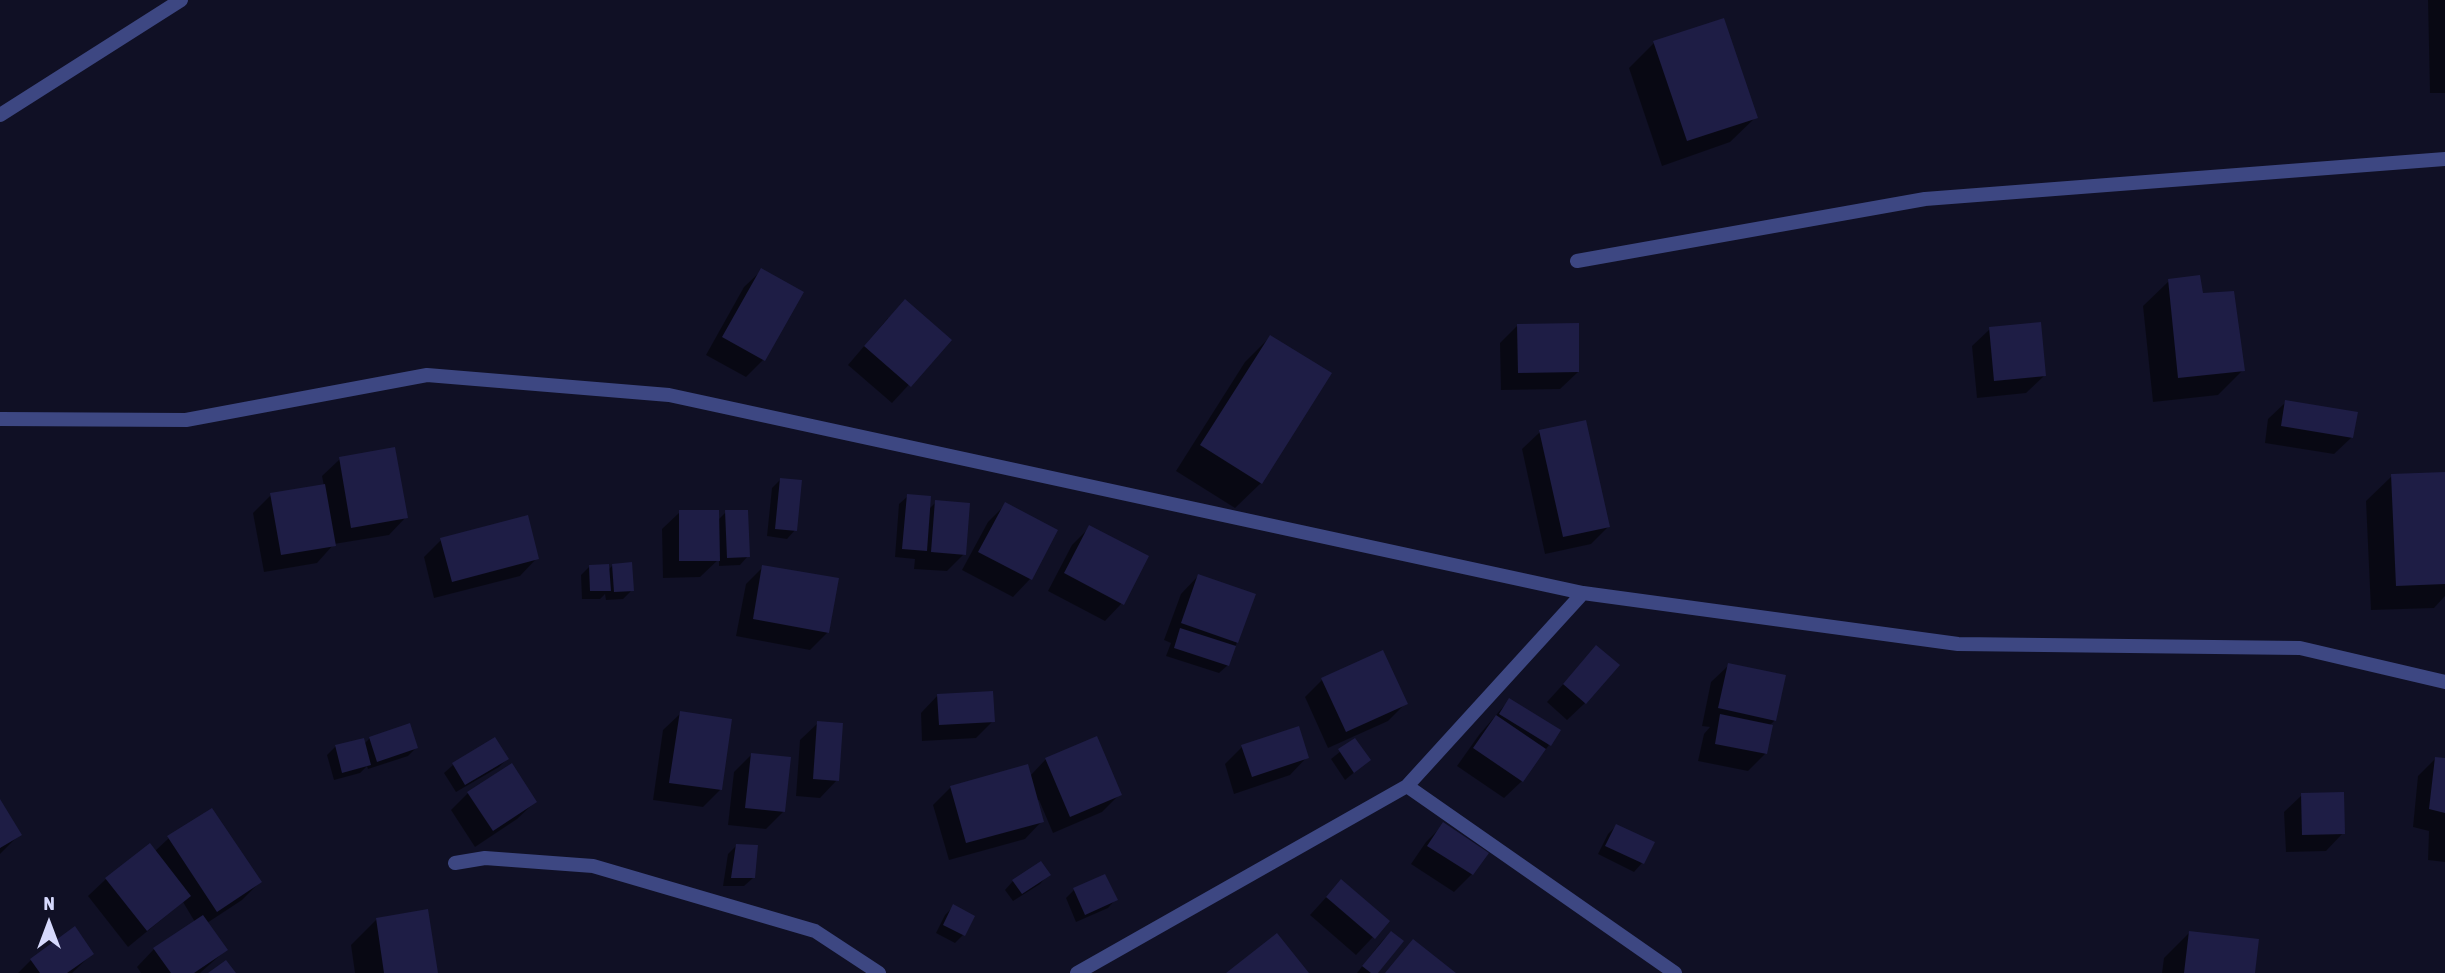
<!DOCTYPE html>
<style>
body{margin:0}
#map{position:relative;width:2445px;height:973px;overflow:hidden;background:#101025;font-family:"Asap Condensed",sans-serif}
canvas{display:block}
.north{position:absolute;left:14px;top:889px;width:70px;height:70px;-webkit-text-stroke:5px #101025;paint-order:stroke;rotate:0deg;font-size:19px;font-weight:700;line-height:28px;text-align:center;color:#d6d9fd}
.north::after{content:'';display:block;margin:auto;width:24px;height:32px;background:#d6d9fd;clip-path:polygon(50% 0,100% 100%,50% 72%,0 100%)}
</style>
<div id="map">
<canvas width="2445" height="973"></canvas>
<div class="north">N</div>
</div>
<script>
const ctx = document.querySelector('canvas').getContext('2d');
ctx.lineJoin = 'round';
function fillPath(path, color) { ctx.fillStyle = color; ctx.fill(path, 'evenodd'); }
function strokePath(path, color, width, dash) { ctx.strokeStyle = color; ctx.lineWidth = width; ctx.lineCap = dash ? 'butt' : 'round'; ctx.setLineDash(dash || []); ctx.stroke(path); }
const shadow = new Path2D(`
 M2428,0H2445V93H2430Z
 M1654,43L1756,117L1730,142L1662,166L1629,68Z
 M762,270L763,360L746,377L706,355L744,287Z
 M2169,281L2243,370L2218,395L2153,402L2143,306Z
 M888,318L950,340L892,403L848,365Z
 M1518,325L1578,372L1560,389L1501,390L1500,343Z
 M1990,329L2044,376L2026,393L1977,398L1972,346Z
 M1270,337L1261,483L1235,508L1176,471L1245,362Z
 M2286,402L2352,437L2334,454L2265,443L2268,419Z
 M1540,432L1608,527L1591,544L1545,554L1522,449Z
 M340,459L406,517L389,535L334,544L317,563L264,572L253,513L271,495L324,486L322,476Z
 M2445,474V596L2434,608L2371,610L2366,501L2392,476Z
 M780,480L795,530L787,539L767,536L772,488Z
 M908,496L929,509L936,502L964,554L947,571L914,569L915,559L895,557L899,504Z
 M1005,505L1056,531L1030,579L1013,597L962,570L988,522Z
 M680,512L718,520L726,512L748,556L740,565L719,566V559L700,577L663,578L662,529Z
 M1090,527L1122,603L1105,621L1048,591L1072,545Z
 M441,540L537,558L520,576L434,598L424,557Z
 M613,565L632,590L623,599L606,600L605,594L600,599H582L581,575L590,566L608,570Z
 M763,567L828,632L810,650L736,636L746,584Z
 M1198,576L1237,642L1228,665L1219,673L1166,656L1171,643L1164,640L1181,594Z
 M1597,647L1585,703L1567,720L1547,702Z
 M1729,665L1775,720L1769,726L1766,753L1748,771L1698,761L1704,734L1710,727L1702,726L1711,682Z
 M1322,680L1406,703L1388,721L1328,748L1305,697Z
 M938,695L993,721L976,738L922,741L921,713Z
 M1509,700L1549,745L1522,781L1504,798L1457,766L1479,735Z
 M681,713L720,790L703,807L653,800L663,730Z
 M818,723L837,780L820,798L796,796L800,740Z
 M370,738L416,748L408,756L368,769L367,766L360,773L334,780L327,755L336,746L364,744Z
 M495,739L507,759L499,767L456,792L444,773L453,765Z
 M1355,740L1369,760L1345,780L1331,759Z
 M1242,747L1307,757L1290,775L1234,794L1225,764Z
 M751,755L783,812L766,829L728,825L734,772Z
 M2436,758L2445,760V862L2428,860L2429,831L2413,827L2418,776Z
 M1046,759L1120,794L1102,812L1053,833L1039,800H1036L1042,821L1025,839L949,860L933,805L951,787L1030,776Z
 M468,793L535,802L517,819L475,847L451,810Z
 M2302,795L2343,833L2326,851L2286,852L2284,812Z
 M0,803L19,835L0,854Z
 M1443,825L1486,853L1472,874L1454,892L1411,864L1426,842Z
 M1616,826L1642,863L1634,872L1598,854L1608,834Z
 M169,838L260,882L242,900L207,923L226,950L200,973H141L137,967L154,949L195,922L183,902L128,947L88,896L106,879L149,845L154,852Z
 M736,846L753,878L744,886H723L728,854Z
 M1048,875L1040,884L1013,901L1005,890L1013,881Z
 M1341,881L1388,921L1356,955L1310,915Z
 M1074,890L1116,899L1108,908L1076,922L1066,898Z
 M953,907L963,935L955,943L936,933L945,915Z
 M377,919L437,973H355L351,945Z
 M1391,933L1376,973H1357L1382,941Z
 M2189,933L2253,973H2162L2164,958Z
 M92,954L72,973H18L31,960Z`);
const building = new Path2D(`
 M1724,18L1758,118L1687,141L1653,41Z
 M761,268L804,292L765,361L722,337Z
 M2200,275L2203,293L2234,291L2245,371L2178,378L2168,279Z
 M905,299L952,340L911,387L864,346Z
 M2041,322L2046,376L1994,381L1989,327Z
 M1579,323V372L1518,373L1517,324Z
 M1270,335L1332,373L1262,484L1200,445Z
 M2285,400L2358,412L2353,438L2281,426Z
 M1586,420L1610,527L1563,537L1539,430Z
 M395,447L408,518L351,528L339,457Z
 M2445,472V584L2396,586L2391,474Z
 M780,478L802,480L797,531L775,529Z
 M325,484L336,546L281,555L270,493Z
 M907,494L931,496L927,551L902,549Z
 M935,500L970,503L966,555L931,552Z
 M1005,502L1058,530L1032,580L978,552Z
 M679,510H719L720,561H679Z
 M725,510H748L750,557L727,558Z
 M528,515L539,559L452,582L440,538Z
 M1089,525L1149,556L1124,605L1064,573Z
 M632,562L634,591L614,592L612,564Z
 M609,564L611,591H590L589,565Z
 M762,565L839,578L829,633L753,619Z
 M1198,574L1256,594L1238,643L1181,623Z
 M1180,628L1236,646L1229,666L1174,648Z
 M1596,645L1620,665L1586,704L1563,684Z
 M1383,650L1408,704L1346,732L1321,678Z
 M1728,663L1786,675L1776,721L1718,708Z
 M993,691L995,722L939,725L937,694Z
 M1509,698L1561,730L1551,746L1499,714Z
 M680,711L732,719L722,790L669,783Z
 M1720,714L1773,725L1767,754L1715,744Z
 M1496,715L1546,749L1523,782L1473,748Z
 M817,721L843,723L839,781L813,779Z
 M410,723L418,748L377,762L369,737Z
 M1299,726L1309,758L1252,777L1241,745Z
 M1097,736L1122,795L1070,817L1045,758Z
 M495,737L509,759L465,785L452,763Z
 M364,738L371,765L342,773L335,745Z
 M1355,738L1371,760L1354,773L1338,749Z
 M751,753L791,757L785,812L745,808Z
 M2435,757L2445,758V813L2429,809Z
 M512,763L537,802L493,831L467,792Z
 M1028,764L1044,822L966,843L950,786Z
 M2344,792L2345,834L2302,835L2301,793Z
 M0,799L22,835L0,848Z
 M212,808L262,882L217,912L167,836Z
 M1443,822L1489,853L1473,875L1427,846Z
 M1616,824L1655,842L1644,864L1605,846Z
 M150,843L191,896L147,931L105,878Z
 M736,844L758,845L755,878H731Z
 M1041,861L1051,875L1022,894L1012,880Z
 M1105,874L1118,900L1085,915L1073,888Z
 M1341,879L1390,921L1375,939L1326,897Z
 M953,904L975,916L965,936L943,925Z
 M428,909L438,973H384L376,918Z
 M203,915L228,950L194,973H171L153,948Z
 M75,926L94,954L67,973H40L30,959Z
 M1391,931L1404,941L1378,973H1371L1362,966Z
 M2189,931L2259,939L2255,973H2184Z
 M1277,933L1309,973H1226Z
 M1413,939L1456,973H1385Z
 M226,960L236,973H208Z`);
const street = new Path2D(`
 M0,115L181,0
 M1577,261L1925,199L2445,159
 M0,419L186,420L427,375L669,395L1583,593L1958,644L2300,648L2445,682
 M1407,786L1675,973
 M455,863L485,858L593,866L815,931L879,973
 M1077,973L1407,786L1583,593`);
fillPath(shadow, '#0007');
fillPath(building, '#1e1d45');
strokePath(street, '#3d4782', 14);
</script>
